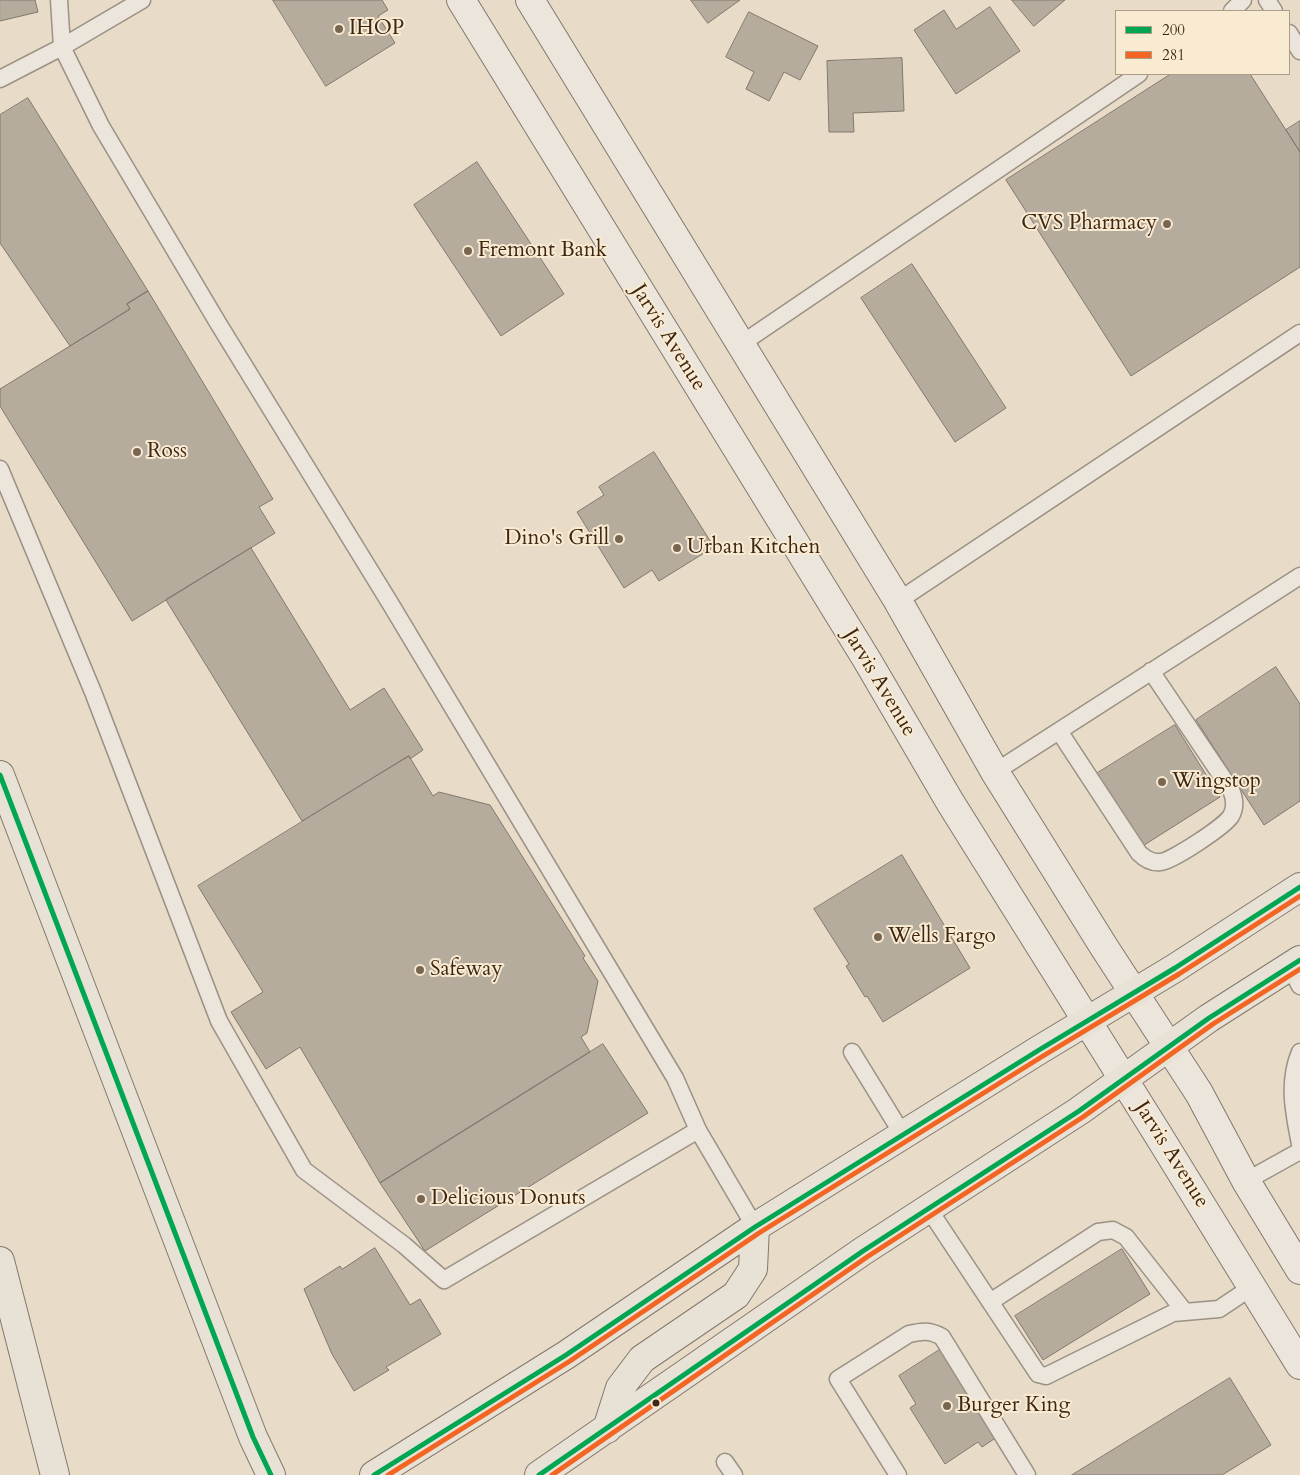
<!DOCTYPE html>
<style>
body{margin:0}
#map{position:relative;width:1300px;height:1475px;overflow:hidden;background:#e8dcc8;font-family:Cardo,serif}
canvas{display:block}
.legend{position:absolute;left:1115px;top:10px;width:175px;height:65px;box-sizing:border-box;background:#f9ead2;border:1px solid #ae9c86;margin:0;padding:6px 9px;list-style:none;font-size:15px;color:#3d2613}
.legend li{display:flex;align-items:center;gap:10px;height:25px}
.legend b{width:25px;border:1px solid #ae9c86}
</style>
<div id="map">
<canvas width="1300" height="1475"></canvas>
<ul class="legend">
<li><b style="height:6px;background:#00a651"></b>200</li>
<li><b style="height:6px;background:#f26522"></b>281</li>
</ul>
</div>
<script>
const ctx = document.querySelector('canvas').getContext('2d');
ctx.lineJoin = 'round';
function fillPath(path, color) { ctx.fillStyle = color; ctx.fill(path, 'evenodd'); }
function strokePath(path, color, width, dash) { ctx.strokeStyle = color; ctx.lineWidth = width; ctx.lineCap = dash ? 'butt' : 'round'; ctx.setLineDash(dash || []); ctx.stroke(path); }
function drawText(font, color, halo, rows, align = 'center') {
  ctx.font = font + ' Cardo,serif'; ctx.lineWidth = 4; ctx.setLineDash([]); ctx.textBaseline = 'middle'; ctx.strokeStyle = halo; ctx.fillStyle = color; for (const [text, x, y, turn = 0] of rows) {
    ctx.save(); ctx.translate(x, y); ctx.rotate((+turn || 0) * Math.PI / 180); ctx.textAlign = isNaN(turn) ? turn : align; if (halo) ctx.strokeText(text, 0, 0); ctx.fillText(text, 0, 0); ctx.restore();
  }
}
const building = new Path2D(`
 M0,0H35L38,12L0,21Z
 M273,0H382L388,10L378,16L395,43L326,86Z
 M691,0H740L708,23Z
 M1012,0H1065L1034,26Z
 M990,7L1020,51L956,94L914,30L944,10L956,29Z
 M749,12L818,46L800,80L784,72L769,101L746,89L754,72L726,57Z
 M902,58L904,111L853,113L854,132H829L827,61Z
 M1171,74H1250L1300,152V267L1131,376L1006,180Z
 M28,98L148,291L127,304L130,309L70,346L0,243V115Z
 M1300,121V152L1286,130Z
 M477,162L564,294L501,336L414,205Z
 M912,264L1006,408L955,442L861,298Z
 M148,291L273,499L259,507L275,533L132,621L0,406V389L130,309L127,304Z
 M654,452L714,547L659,581L652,570L624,588L577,512L604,495L599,487Z
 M251,548L350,710L384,688L423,750L410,759L409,756L302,821L166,600Z
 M1276,667L1300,704V801L1264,825L1196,720Z
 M1175,725L1220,797L1141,847L1096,774Z
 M409,756L433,796L439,792L490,805L585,956L583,958L598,981L587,1033L581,1037L590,1052L380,1183L300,1047L266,1069L231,1012L263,992L198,886Z
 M902,855L970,968L883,1022L867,996L865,997L846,966L849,964L814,909Z
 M603,1044L648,1113L425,1251L380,1183Z
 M375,1248L410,1305L420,1299L441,1334L386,1367L389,1370L354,1391L332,1354L304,1289L340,1266L342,1269Z
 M1122,1249L1150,1294L1043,1360L1015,1316Z
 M944,1347L1000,1435L982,1447L978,1442L945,1464L910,1408L916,1404L899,1376Z
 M1230,1378L1271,1445L1222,1475H1072Z`);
const lane = new Path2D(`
 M59,0L62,47L101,126L218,323L390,603L675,1078L698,1130L755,1227
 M1267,0L1274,11
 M1232,11L1243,0
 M1289,33L1300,51
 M0,79L62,47L142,0
 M741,344L1139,74
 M0,469L93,692L219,1021L304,1170L404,1245L444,1280L698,1130
 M898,601L1300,333
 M1059,731L1139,853C1145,859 1151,863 1160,862C1171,862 1225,826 1231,816C1236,807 1235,799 1231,790L1151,671
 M995,772L1300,576
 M1290,967L1300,986
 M852,1052L903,1135
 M1300,1052C1287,1083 1294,1113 1300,1144
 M1246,1181L1300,1151
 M928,1208L1038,1374L1046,1376L1173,1313L1219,1309L1252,1287
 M990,1302L1098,1232L1113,1230L1126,1237L1185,1312
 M725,1462L734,1475
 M898,1475L838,1379L909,1334C922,1331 930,1330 942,1337L1027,1475`);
const secondary = new Path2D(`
 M461,0L867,660L950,802L1157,1133L1300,1365
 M530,0L898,601L995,772L1104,947L1199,1093L1246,1181L1300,1270`);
const primary = new Path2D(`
 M607,1429L620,1388L642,1359L736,1295L753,1269L755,1227
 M374,1475L566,1355L755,1227L1039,1050L1175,968L1300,887
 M539,1475L863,1251L1079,1111L1209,1018L1300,960`);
const highway = new Path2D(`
 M0,775L253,1437L271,1475
 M0,1261L55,1475`);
const bus1 = new Path2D(`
 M0,775L253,1437L271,1475
 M374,1475L566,1355L755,1227L1039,1050L1175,968L1300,887
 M539,1475L863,1251L1079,1111L1209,1018L1300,960`);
const bus2 = new Path2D(`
 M388,1475L570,1361L759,1233L1043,1056L1179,974L1300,896
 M552,1475L867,1257L1083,1117L1213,1024L1300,969`);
const markers = [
 [339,29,5,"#796652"],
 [1167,224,5,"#796652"],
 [468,251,5,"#796652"],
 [137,452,5,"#796652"],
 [619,539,5,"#796652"],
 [677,548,5,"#796652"],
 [1162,782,5,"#796652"],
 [878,937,5,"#796652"],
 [420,970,5,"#796652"],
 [421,1199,5,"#796652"],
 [656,1403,4.5,"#3d2613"],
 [947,1406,5,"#796652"]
];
const poiNames = [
 ["IHOP",349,29],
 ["CVS Pharmacy",1157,224,"right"],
 ["Fremont Bank",478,251],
 ["Ross",147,452],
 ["Dino's Grill",609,539,"right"],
 ["Urban Kitchen",687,548],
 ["Wingstop",1172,782],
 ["Wells Fargo",888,937],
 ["Safeway",430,970],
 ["Delicious Donuts",431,1199],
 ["Burger King",957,1406]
];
const streetNames = [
 ["Jarvis Avenue",668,338,58],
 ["Jarvis Avenue",879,683,59],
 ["Jarvis Avenue",1171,1155,58]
];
fillPath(building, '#b5ac9e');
strokePath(building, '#82786c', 1);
strokePath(lane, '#9b9184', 19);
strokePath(secondary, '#82786c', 30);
strokePath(primary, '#82786c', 30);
strokePath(highway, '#82786c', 30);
strokePath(lane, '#ebe5dc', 16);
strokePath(secondary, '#ebe5dc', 28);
strokePath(primary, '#e8e1d6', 28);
strokePath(highway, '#e8e1d6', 28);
strokePath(bus1, '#00a651', 5);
strokePath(bus2, '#f26522', 5);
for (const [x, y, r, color] of markers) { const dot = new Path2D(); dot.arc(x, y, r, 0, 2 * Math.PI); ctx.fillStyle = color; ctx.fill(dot); strokePath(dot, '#f9ead2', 2); }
drawText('21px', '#3d2613', '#f9ead2', poiNames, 'left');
drawText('21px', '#3d2613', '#f9ead2', streetNames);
</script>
